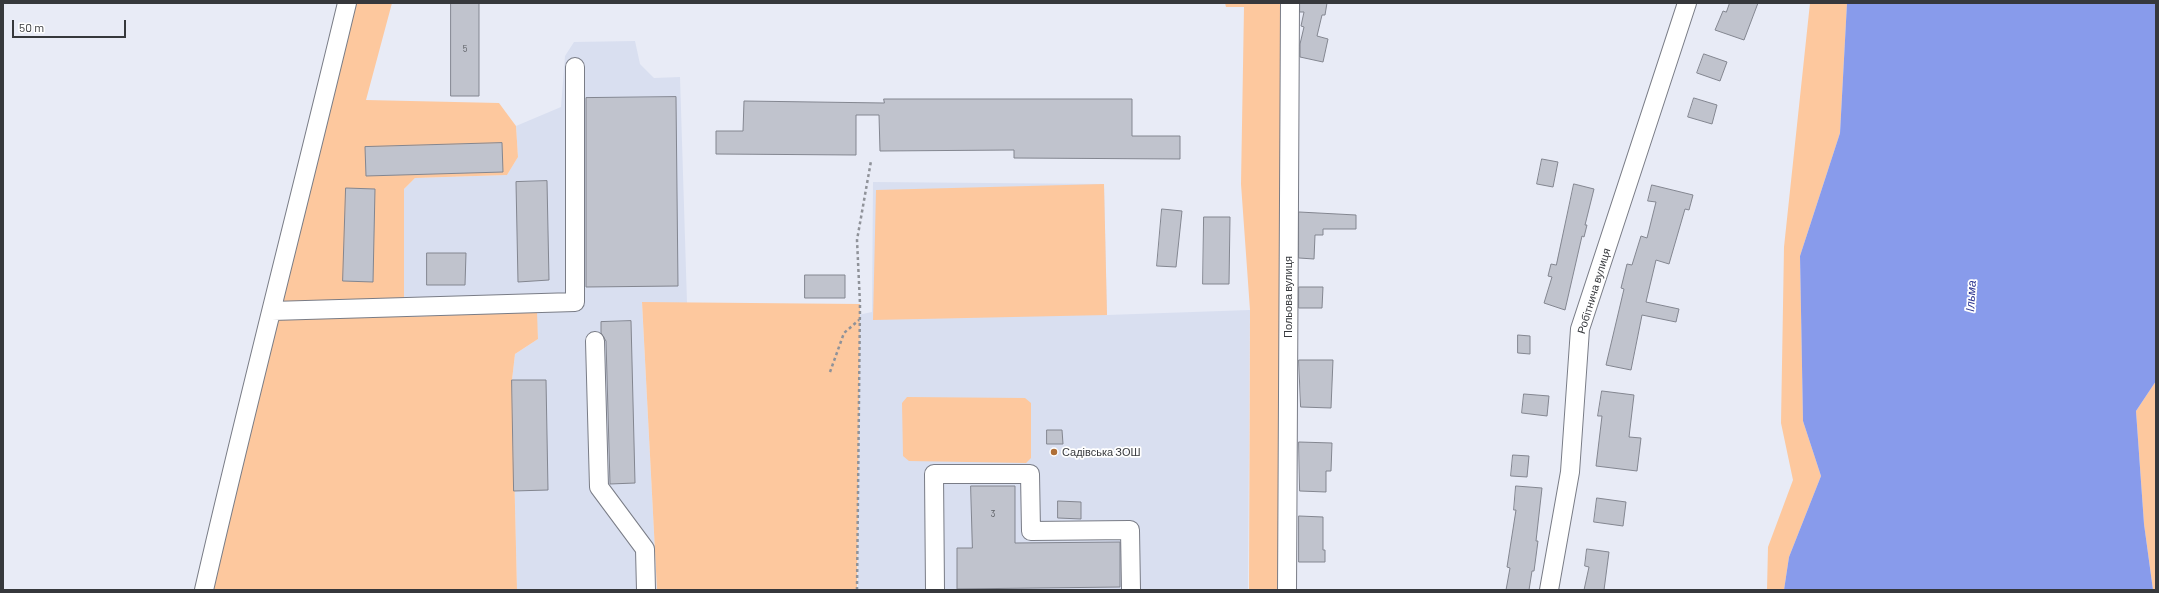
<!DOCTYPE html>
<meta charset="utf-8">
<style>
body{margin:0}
#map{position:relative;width:2159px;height:593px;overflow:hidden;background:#e8ebf6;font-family:Barlow,sans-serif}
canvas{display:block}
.frame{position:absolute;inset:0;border:4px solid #36383c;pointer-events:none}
.scale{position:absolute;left:12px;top:20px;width:114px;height:18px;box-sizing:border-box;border:2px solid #36383c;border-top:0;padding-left:5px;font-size:12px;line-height:14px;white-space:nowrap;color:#36383c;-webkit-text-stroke:3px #fff;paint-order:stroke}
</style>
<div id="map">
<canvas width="2159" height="593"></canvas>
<div class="frame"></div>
<div class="scale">50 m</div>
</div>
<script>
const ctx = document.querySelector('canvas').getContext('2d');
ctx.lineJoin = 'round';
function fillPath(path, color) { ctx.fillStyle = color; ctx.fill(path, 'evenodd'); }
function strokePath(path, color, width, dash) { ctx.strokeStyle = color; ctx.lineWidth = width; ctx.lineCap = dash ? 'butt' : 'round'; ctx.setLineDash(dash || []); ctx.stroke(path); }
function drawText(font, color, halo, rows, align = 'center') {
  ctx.font = font + ' Barlow,sans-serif'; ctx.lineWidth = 3.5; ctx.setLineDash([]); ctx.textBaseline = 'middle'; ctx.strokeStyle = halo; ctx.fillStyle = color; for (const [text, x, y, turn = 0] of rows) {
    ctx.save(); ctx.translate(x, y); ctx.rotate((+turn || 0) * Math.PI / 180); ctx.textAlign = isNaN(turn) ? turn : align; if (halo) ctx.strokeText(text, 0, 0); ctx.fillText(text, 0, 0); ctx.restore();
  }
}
const built = new Path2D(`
 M635,41L640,64L654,78L680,77L687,303H642L657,590H517L512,380L515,354L538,339L536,312L404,317V189L415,178L507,175L518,157L516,126L561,107L565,56L574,42Z
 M873,182L1104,184L1107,315L1250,310L1248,590H858V315L872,312Z`);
const green = new Path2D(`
 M347,3H392L366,100L499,103L516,126L518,157L507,175L415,178L404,189V317L537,312L538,339L515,354L512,380L517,590H204Z
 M1225,3H1289L1284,590H1249L1250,310L1241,184L1244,7H1226Z
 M1810,3H1847L1840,133L1800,256L1803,421L1821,476L1789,557L1784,590H1767L1768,547L1793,480L1781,423L1784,247Z
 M1104,184L1107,315L873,320L876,190Z
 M642,302L860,304L857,590H657Z
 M2156,381V590H2153L2144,524L2136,411Z
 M907,397L1025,398L1031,403V458L1026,463L909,461L903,456L902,403Z`);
const water = new Path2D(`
 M1847,3H2156V381L2136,411L2144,524L2153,590H1784L1789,557L1821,476L1803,421L1800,256L1840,133Z`);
const building = new Path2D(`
 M451,3H479V96H451Z
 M1300,3H1327L1325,15H1322L1317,36L1328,39L1323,62L1300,57V44L1304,27L1301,26L1304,12H1300Z
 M1730,3H1758L1744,40L1715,30L1723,11L1726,12Z
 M1704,54L1727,62L1720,81L1697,73Z
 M676,97L678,286L586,287V98Z
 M1694,98L1717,105L1712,124L1688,117Z
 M884,99H1132V136H1180V159L1014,158V150L880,151L879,115H856V155L716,154V131H743L744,101L884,103Z
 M502,143L503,172L366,176L365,147Z
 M1542,159L1558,162L1553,187L1537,184Z
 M547,181L549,280L518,282L516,182Z
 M1574,184L1594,189L1585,225H1587L1584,237L1582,236L1565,310L1544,303L1552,277L1548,276L1551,264L1556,265Z
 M1652,185L1693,195L1689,210L1685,209L1669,264L1656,260L1646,302L1679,309L1676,322L1642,315L1631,370L1606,365L1624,289L1621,288L1627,264L1632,265L1641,236L1647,238L1656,202L1648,201Z
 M346,188L375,189L373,282L343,281Z
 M1162,209L1182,211L1176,267L1157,266Z
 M1299,212L1356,215V229H1323V235H1315L1314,259L1299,258Z
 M1204,217H1230L1229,284H1203Z
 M427,253H466L465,285H427Z
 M805,275H845V298H805Z
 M1299,287H1323L1322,308H1299Z
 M631,321L635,483L610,484L606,341L601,333V322Z
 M1518,335L1530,336V354L1518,353Z
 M1299,360H1333L1331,408L1301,407Z
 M512,380H546L548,490L514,491Z
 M1602,391L1634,395L1629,437L1641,438L1637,471L1596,466L1602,416H1598Z
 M1524,394L1549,396L1547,416L1522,413Z
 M1047,430H1062L1063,444H1047Z
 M1299,442L1332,443L1331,471H1326V492L1300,491Z
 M1513,455L1529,456L1527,477L1511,476Z
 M971,486H1015V543L1120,542V587L957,589V548H972Z
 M1516,486L1542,488L1536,541H1538L1534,571H1532L1529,590H1506L1510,568L1507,567L1516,510H1514Z
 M1597,498L1626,502L1623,526L1594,522Z
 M1058,501L1081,502V519L1058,518Z
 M1299,516L1323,517V550H1325V562H1299Z
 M1587,549L1609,552L1604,590H1584L1589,567L1585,566Z`);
const path = new Path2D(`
 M830,372L844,333L859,320
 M857,590L860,304L857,240L871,161`);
const minor = new Path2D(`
 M272,311L575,302V67
 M595,341L599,487L645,549L646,590
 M204,590C249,394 300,199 347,3
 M935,590L934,474H1030L1031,531L1130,530L1131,590
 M1287,590L1290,3
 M1549,590L1570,472L1580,329L1687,3`);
const markers = [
 [1054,452,4,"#af6f37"]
];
const numberNames = [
 ["5",465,49],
 ["3",993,514]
];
const streetNames = [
 ["Робітнича вулиця",1594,291,-73],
 ["Польова вулиця",1288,297,-90]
];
const poiNames = [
 ["Садівська ЗОШ",1062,452]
];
const waterNames = [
 ["Ільма",1971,296,-86]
];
fillPath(built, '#d9dff0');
fillPath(green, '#fdc89e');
fillPath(water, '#889beb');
fillPath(building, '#c0c3cd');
strokePath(building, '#838690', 1);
strokePath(minor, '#797c86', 20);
strokePath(path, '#8f9299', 2.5, [3, 3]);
strokePath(minor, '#fff', 18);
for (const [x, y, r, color] of markers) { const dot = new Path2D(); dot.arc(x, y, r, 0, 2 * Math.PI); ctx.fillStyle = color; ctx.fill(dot); strokePath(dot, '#fff', 1.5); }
drawText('9px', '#585b60', null, numberNames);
drawText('11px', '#36383c', '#fff', streetNames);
drawText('11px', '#36383c', '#fff', poiNames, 'left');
drawText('italic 12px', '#2d3691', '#fff', waterNames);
</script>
